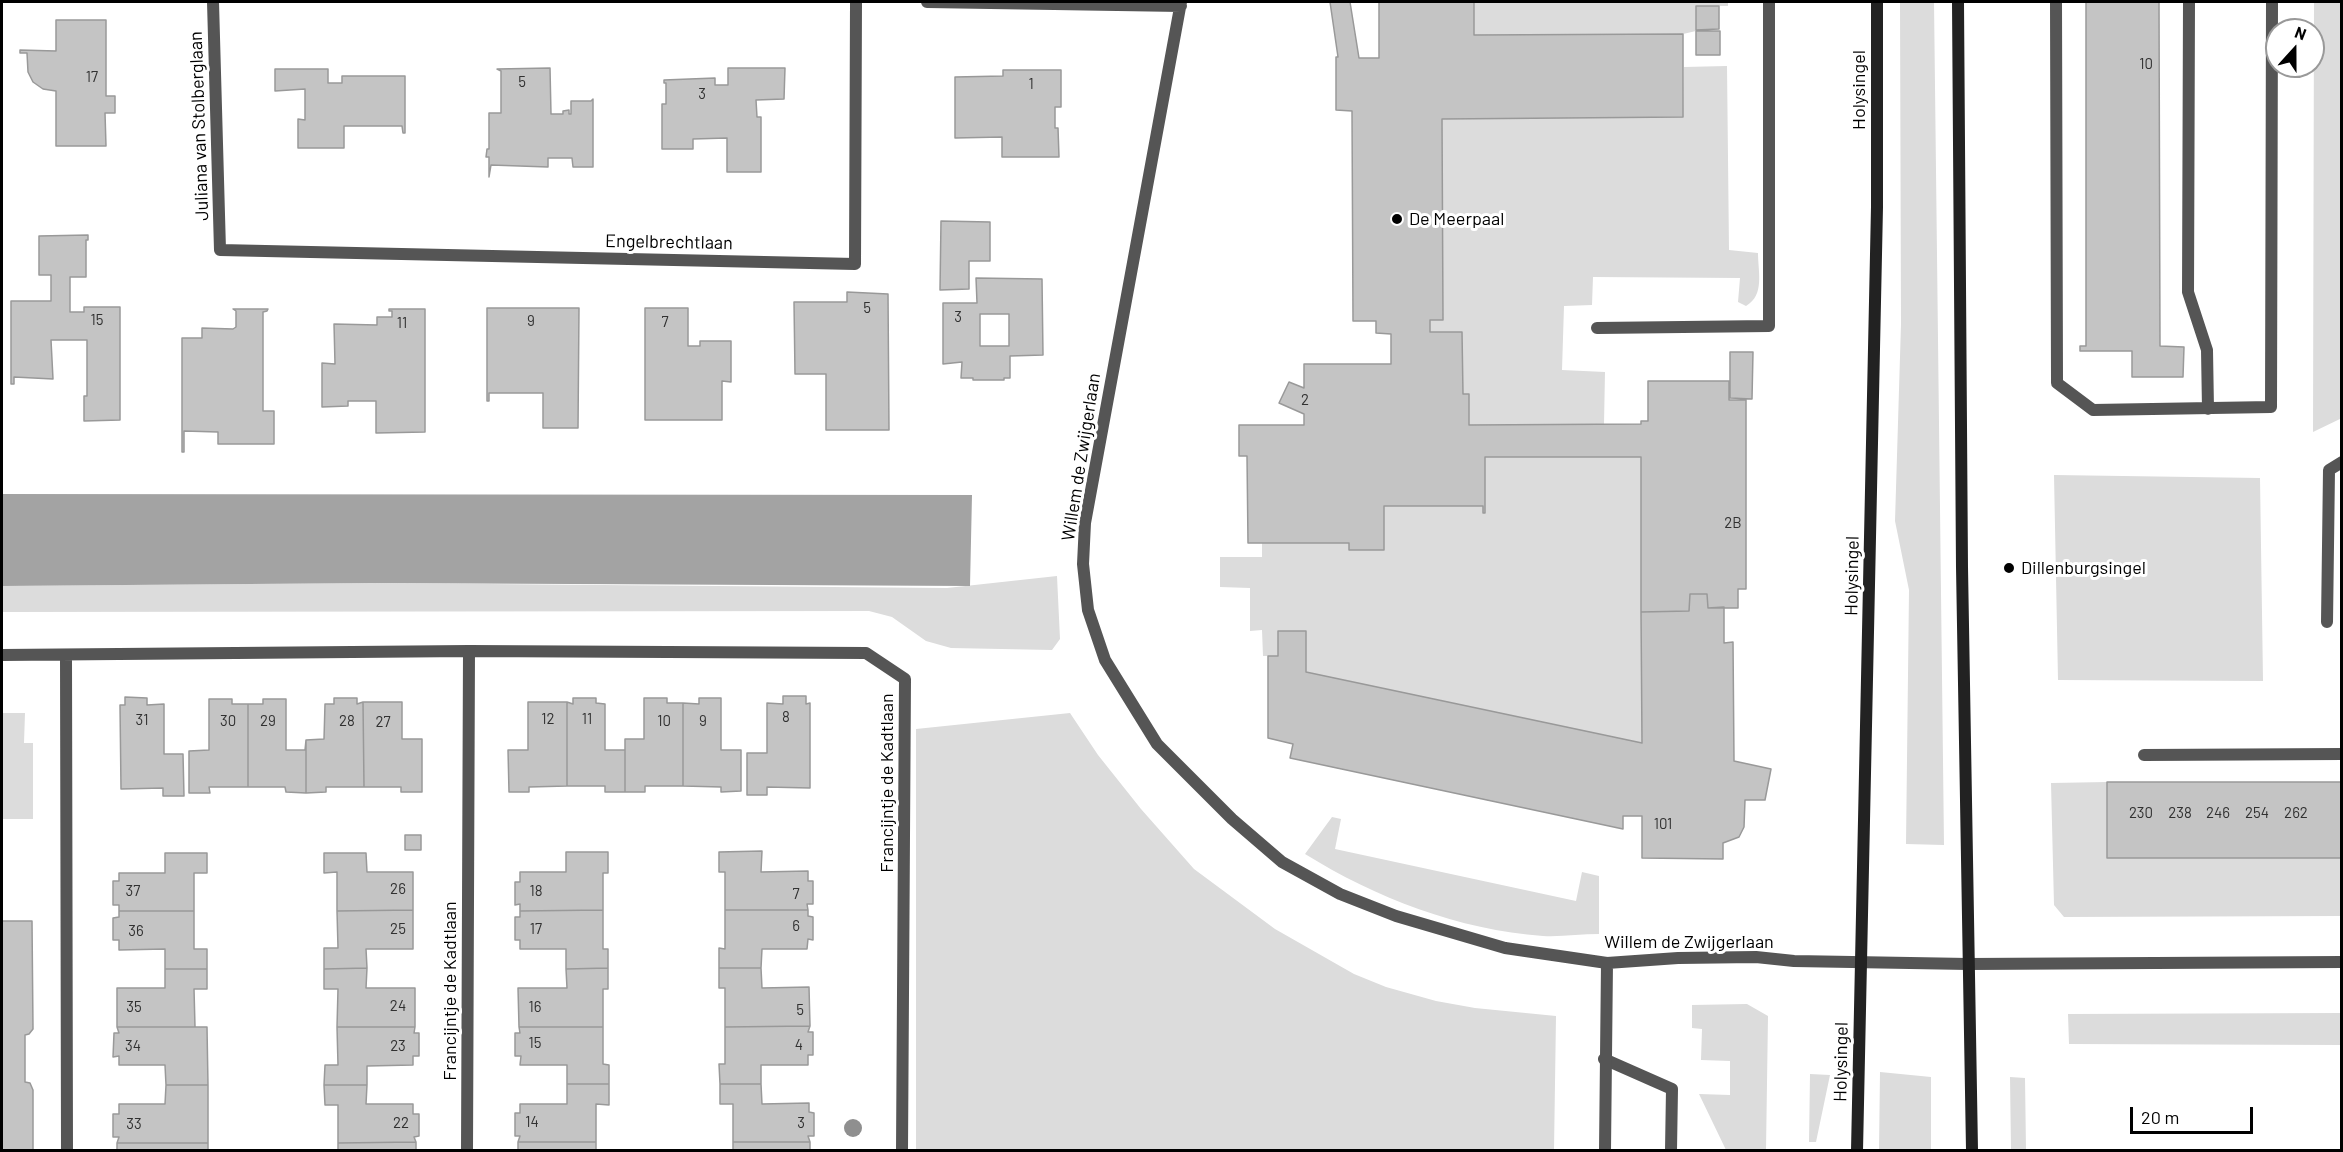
<!DOCTYPE html>
<style>
body{margin:0}
#map{position:relative;width:2343px;height:1152px;overflow:hidden;background:#fff;font-family:Barlow,sans-serif}
canvas{display:block}
.frame{position:absolute;inset:0;border:3px solid #000;pointer-events:none}
.north{position:absolute;left:2265px;top:18px;width:60px;height:60px;box-sizing:border-box;background:#fff;border:2px solid #999;border-radius:50%;rotate:21deg;font-size:16px;font-weight:700;line-height:24px;text-align:center;color:#000}
.north::after{content:'';display:block;margin:auto;width:21px;height:27px;background:#000;clip-path:polygon(50% 0,100% 100%,50% 72%,0 100%)}
.scale{position:absolute;left:2130px;top:1107px;width:123px;height:27px;box-sizing:border-box;border:3px solid #000;border-top:0;padding-left:8px;font-size:18px;line-height:21px;white-space:nowrap;color:#000;-webkit-text-stroke:4px #fff;paint-order:stroke}
</style>
<div id="map">
<canvas width="2343" height="1152"></canvas>
<div class="frame"></div>
<div class="north">N</div>
<div class="scale">20 m</div>
</div>
<script>
const ctx = document.querySelector('canvas').getContext('2d');
ctx.lineJoin = 'round';
function fillPath(path, color) { ctx.fillStyle = color; ctx.fill(path, 'evenodd'); }
function strokePath(path, color, width, dash) { ctx.strokeStyle = color; ctx.lineWidth = width; ctx.lineCap = dash ? 'butt' : 'round'; ctx.setLineDash(dash || []); ctx.stroke(path); }
function drawText(font, color, halo, rows, align = 'center') {
  ctx.font = font + ' Barlow,sans-serif'; ctx.lineWidth = 6; ctx.setLineDash([]); ctx.textBaseline = 'middle'; ctx.strokeStyle = halo; ctx.fillStyle = color; for (const [text, x, y, turn = 0] of rows) {
    ctx.save(); ctx.translate(x, y); ctx.rotate((+turn || 0) * Math.PI / 180); ctx.textAlign = isNaN(turn) ? turn : align; if (halo) ctx.strokeText(text, 0, 0); ctx.fillText(text, 0, 0); ctx.restore();
  }
}
const green = new Path2D(`
 M1474,2H1728V6H1696V31L1683,34L1474,35Z
 M1900,2H1934L1944,845L1906,844L1909,590L1895,521L1901,324Z
 M2314,2H2341L2342,418L2313,432Z
 M1727,66L1729,250L1758,253C1758,272 1765,295 1746,306L1738,302L1740,278L1593,277L1592,305L1564,306L1562,370L1605,372L1604,424L1469,425V394H1463L1462,333L1430,332V320H1443L1442,119L1683,117L1684,67Z
 M1485,457H1641L1642,743L1306,672V631H1278V656H1263L1262,630L1250,631V588L1220,587V557H1262V543H1349V550H1384V506H1483V513H1485Z
 M2054,475L2260,478L2263,681L2058,680Z
 M1057,576L1060,639L1052,650L951,648L926,641L892,617L869,611L2,612V586L372,583L947,588Z
 M2,713H25L24,743H33V819H2Z
 M1070,713L1098,755L1141,809L1194,869L1275,929L1354,974L1386,987L1436,1001L1475,1008L1556,1016L1554,1150H916V729Z
 M2107,782V858H2341V916L2064,917L2054,905L2051,783Z
 M1332,817L1341,819L1335,849L1576,901L1582,872L1599,876V934C1581,934 1561,937 1543,936C1459,930 1376,898 1305,854Z
 M1747,1004L1768,1016L1766,1150H1726L1699,1094L1730,1095V1061L1701,1060L1702,1029L1692,1028V1005Z
 M2341,1013V1045L2069,1044L2068,1014Z
 M1880,1072L1931,1077V1150H1879Z
 M1810,1074L1830,1075L1816,1142H1809Z
 M2010,1077L2025,1078L2026,1150H2011Z`);
const water = new Path2D(`
 M2,494L972,495L970,586L372,583L2,586Z`);
const building = new Path2D(`
 M1330,2H1350L1359,58H1379V2H1474V35L1683,34V117L1442,119L1443,320H1430V332H1462L1463,394H1469V425L1641,424V421H1648V381H1729V400H1746V589H1738V608H1708L1707,594H1690L1689,611L1641,612V457H1485V513H1483V506H1384V550H1349V543H1248L1247,456H1239V425H1304V414L1279,403L1289,382L1304,388V364H1391V334L1376,333V321H1353L1352,111L1336,110V57H1338Z
 M2086,2H2159L2160,346L2184,347L2183,377H2132V351H2080V346H2086Z
 M1696,6H1719V29L1696,30Z
 M56,20H106V96H115V113H105L106,146H56V91L43,89L33,82L28,72L27,53H20V50L56,51Z
 M1696,31H1720V55H1696Z
 M550,68L551,114H563V111L569,110V114H571V101H591L593,99V167H573L572,158H548V167L491,165L489,177V157H486L487,149H489V113H501V71L497,69Z
 M728,68H785L784,99L756,100L757,117H761V172H727V138L693,139V149H662V104H666V83H664V80L715,78V85H728Z
 M275,69H328V83H342V76H405V133H403L402,126H344V148H298V119L305,120V89L275,91Z
 M1003,70H1061V107H1055V128H1058L1059,157H1002V137L955,138V77L1003,76Z
 M941,221L990,222V261H969V289L940,290Z
 M88,235V240H86V277H70V312H84V307H120V420L84,421V396H87V340H51L53,379L14,377V384H11V301H51V275H39V236Z
 M976,278L1042,279L1043,355L1010,356V378H1004V380H973V378H961L962,362L943,364V303H977ZM980,314H1009V346H980Z
 M847,292L888,294L889,430H826V374H795L794,302H847Z
 M487,308H579L578,428H543V393H489V401H487Z
 M645,308H688V346H700V341H731V382L722,381V420H645Z
 M233,309H268L267,311L263,312V411H274V444H218V432L184,431V452H182V338H202V328L233,329L236,327V311Z
 M389,309H425V432L376,433V401H348V406L322,407V363L335,364L334,324L377,325V317H392V311H389Z
 M1730,352H1753L1752,399L1730,398Z
 M1690,594H1707L1708,608L1724,607V643L1733,642L1734,761L1771,769L1765,800H1745L1744,827L1739,837L1723,843V859L1642,858V816H1623V829L1290,758L1293,744L1268,738V656H1278V631H1306V672L1642,743L1641,612L1689,611Z
 M783,696H806V704L810,703V788L767,787V795H747V753H767V703L783,704Z
 M125,697L147,698V705L164,704V754H183L184,796H163V788L121,789L120,705H125Z
 M334,698H357V704L363,702L364,787H326V792L306,793V740L324,739L325,704H334Z
 M573,698H596V703L605,704V750H625V739V792H605V786H567V702L573,704Z
 M644,698H667V703H683V786H645V792H625V739H644Z
 M699,698H721V750H741V791L721,792V787L683,786V703L699,704Z
 M209,699H232V704H248V787H209L210,793H189V751L209,750Z
 M263,699H286V750H305L306,740V793L286,792L285,787H248V704H263Z
 M363,702H402V739H422V792H401V787H364Z
 M528,702H567V786L529,787V792H509L508,750H528Z
 M2107,782H2342V858H2107Z
 M405,835H421V850H405Z
 M762,851L761,872L808,871V881H813V904H807L808,910H725V872H719V852Z
 M566,852H608V873H603V910L520,911V904L515,905V882H520V872H566Z
 M165,853H207V873H194V911H119V905H113V881H119V873H165Z
 M324,853H366L367,872H413V910L337,911V872L324,873Z
 M413,910V949H366L367,968L324,969V948H338L337,911Z
 M603,910V949H608V968L566,969V949H520V940H515V917H520V911Z
 M725,910H808V916L813,917V940L808,939L807,949H762L761,968H719V948L725,949Z
 M119,911H194V949H207V969H165V949L119,950V940H113V918L119,917Z
 M2,921H32L33,1029L29,1034L25,1035V1082L30,1083L33,1090V1150H2Z
 M367,968L366,988H415V1027H337L338,989H324V969Z
 M608,968V989H603V1027H519L518,988H567L566,969Z
 M719,968H761L762,988L809,987L810,1026L725,1027V988H719Z
 M165,969H207V989H194L195,1027H117V988H165Z
 M810,1026L808,1032H813V1055H808V1065H761V1084H720L719,1064H725V1027Z
 M117,1027H207L208,1085H166L165,1065H119V1056L113,1057L114,1033H119Z
 M337,1027H415L414,1033H419V1056H413V1065L367,1066V1085H324L325,1065H338Z
 M519,1027H603V1064L609,1065V1084H567V1065H520L521,1056H515V1033H520Z
 M567,1084H609V1105L596,1104V1142H518L520,1136H515V1113H520V1104H567Z
 M720,1084H761L762,1104L809,1103V1112L814,1113V1136H808L810,1142H733V1104H720Z
 M166,1085H208V1143H117L119,1137H113V1114H119V1104H165Z
 M324,1085H367L366,1104H413V1114H419V1136L414,1137L416,1142L338,1143V1105H325Z
 M416,1142V1150H338V1143Z
 M518,1142H596V1150H518Z
 M733,1142H810V1150H733Z
 M117,1143H208V1150H117Z`);
const lane = new Path2D(`
 M2056,2L2057,383L2093,410L2271,407L2272,2
 M2189,2L2188,292L2207,350L2208,409
 M1597,328L1769,326V2
 M2327,622L2329,470L2342,462
 M2144,755L2342,754
 M1604,1059L1672,1089L1671,1150`);
const street = new Path2D(`
 M213,2L220,250L855,264L856,2
 M927,2L1181,6
 M1181,2L1085,523L1083,564L1088,610L1105,660L1157,744L1232,819L1282,862L1340,894L1396,916L1505,948L1607,963L1678,958L1756,957L1794,961L1968,964L2342,962
 M2,655L469,651L866,653L905,679L902,1150
 M66,655L67,1150
 M467,1150L469,651
 M1605,1150L1607,963`);
const secondary = new Path2D(`
 M1958,2L1962,567L1972,1150
 M1857,1150L1877,207V2`);
const trees = [
 [853,1128]
];
const markers = [
 [1397,219,6,"#000"],
 [2009,568,6,"#000"]
];
const numberNames = [
 ["10",2146,64],
 ["17",92,77],
 ["5",522,82],
 ["1",1031,84],
 ["3",702,94],
 ["5",867,308],
 ["3",958,317],
 ["15",97,320],
 ["9",531,321],
 ["7",665,322],
 ["11",402,323],
 ["2",1305,400],
 ["2B",1733,523],
 ["8",786,717],
 ["12",548,719],
 ["11",587,719],
 ["31",142,720],
 ["30",228,721],
 ["29",268,721],
 ["28",347,721],
 ["10",664,721],
 ["9",703,721],
 ["27",383,722],
 ["230",2141,813],
 ["238",2180,813],
 ["246",2218,813],
 ["254",2257,813],
 ["262",2296,813],
 ["101",1663,824],
 ["26",398,889],
 ["37",133,891],
 ["18",536,891],
 ["7",796,894],
 ["6",796,926],
 ["25",398,929],
 ["17",536,929],
 ["36",136,931],
 ["24",398,1006],
 ["35",134,1007],
 ["16",535,1007],
 ["5",800,1010],
 ["15",535,1043],
 ["4",799,1045],
 ["34",133,1046],
 ["23",398,1046],
 ["14",532,1122],
 ["22",401,1123],
 ["3",801,1123],
 ["33",134,1124]
];
const streetNames = [
 ["Holysingel",1859,90,-90],
 ["Juliana van Stolberglaan",199,126,-92],
 ["Engelbrechtlaan",669,242,1],
 ["Willem de Zwijgerlaan",1081,457,-81],
 ["Holysingel",1852,576,-89],
 ["Francijntje de Kadtlaan",887,783,-90],
 ["Willem de Zwijgerlaan",1689,942],
 ["Francijntje de Kadtlaan",450,991,-90],
 ["Holysingel",1841,1062,-89]
];
const poiNames = [
 ["De Meerpaal",1409,219],
 ["Dillenburgsingel",2021,568]
];
fillPath(green, '#dcdcdc');
fillPath(water, '#a3a3a3');
fillPath(building, '#c4c4c4');
strokePath(building, '#999', 1.5);
strokePath(lane, '#555', 12);
strokePath(street, '#555', 12);
strokePath(secondary, '#222', 12);
ctx.fillStyle = '#8f8f8f';
for (const [x, y] of trees) { ctx.beginPath(); ctx.arc(x, y, 9, 0, 2 * Math.PI); ctx.fill(); }
for (const [x, y, r, color] of markers) { const dot = new Path2D(); dot.arc(x, y, r, 0, 2 * Math.PI); ctx.fillStyle = color; ctx.fill(dot); strokePath(dot, '#fff', 2); }
drawText('15px', '#313131', null, numberNames);
drawText('18px', '#000', '#fff', streetNames);
drawText('18px', '#000', '#fff', poiNames, 'left');
</script>
